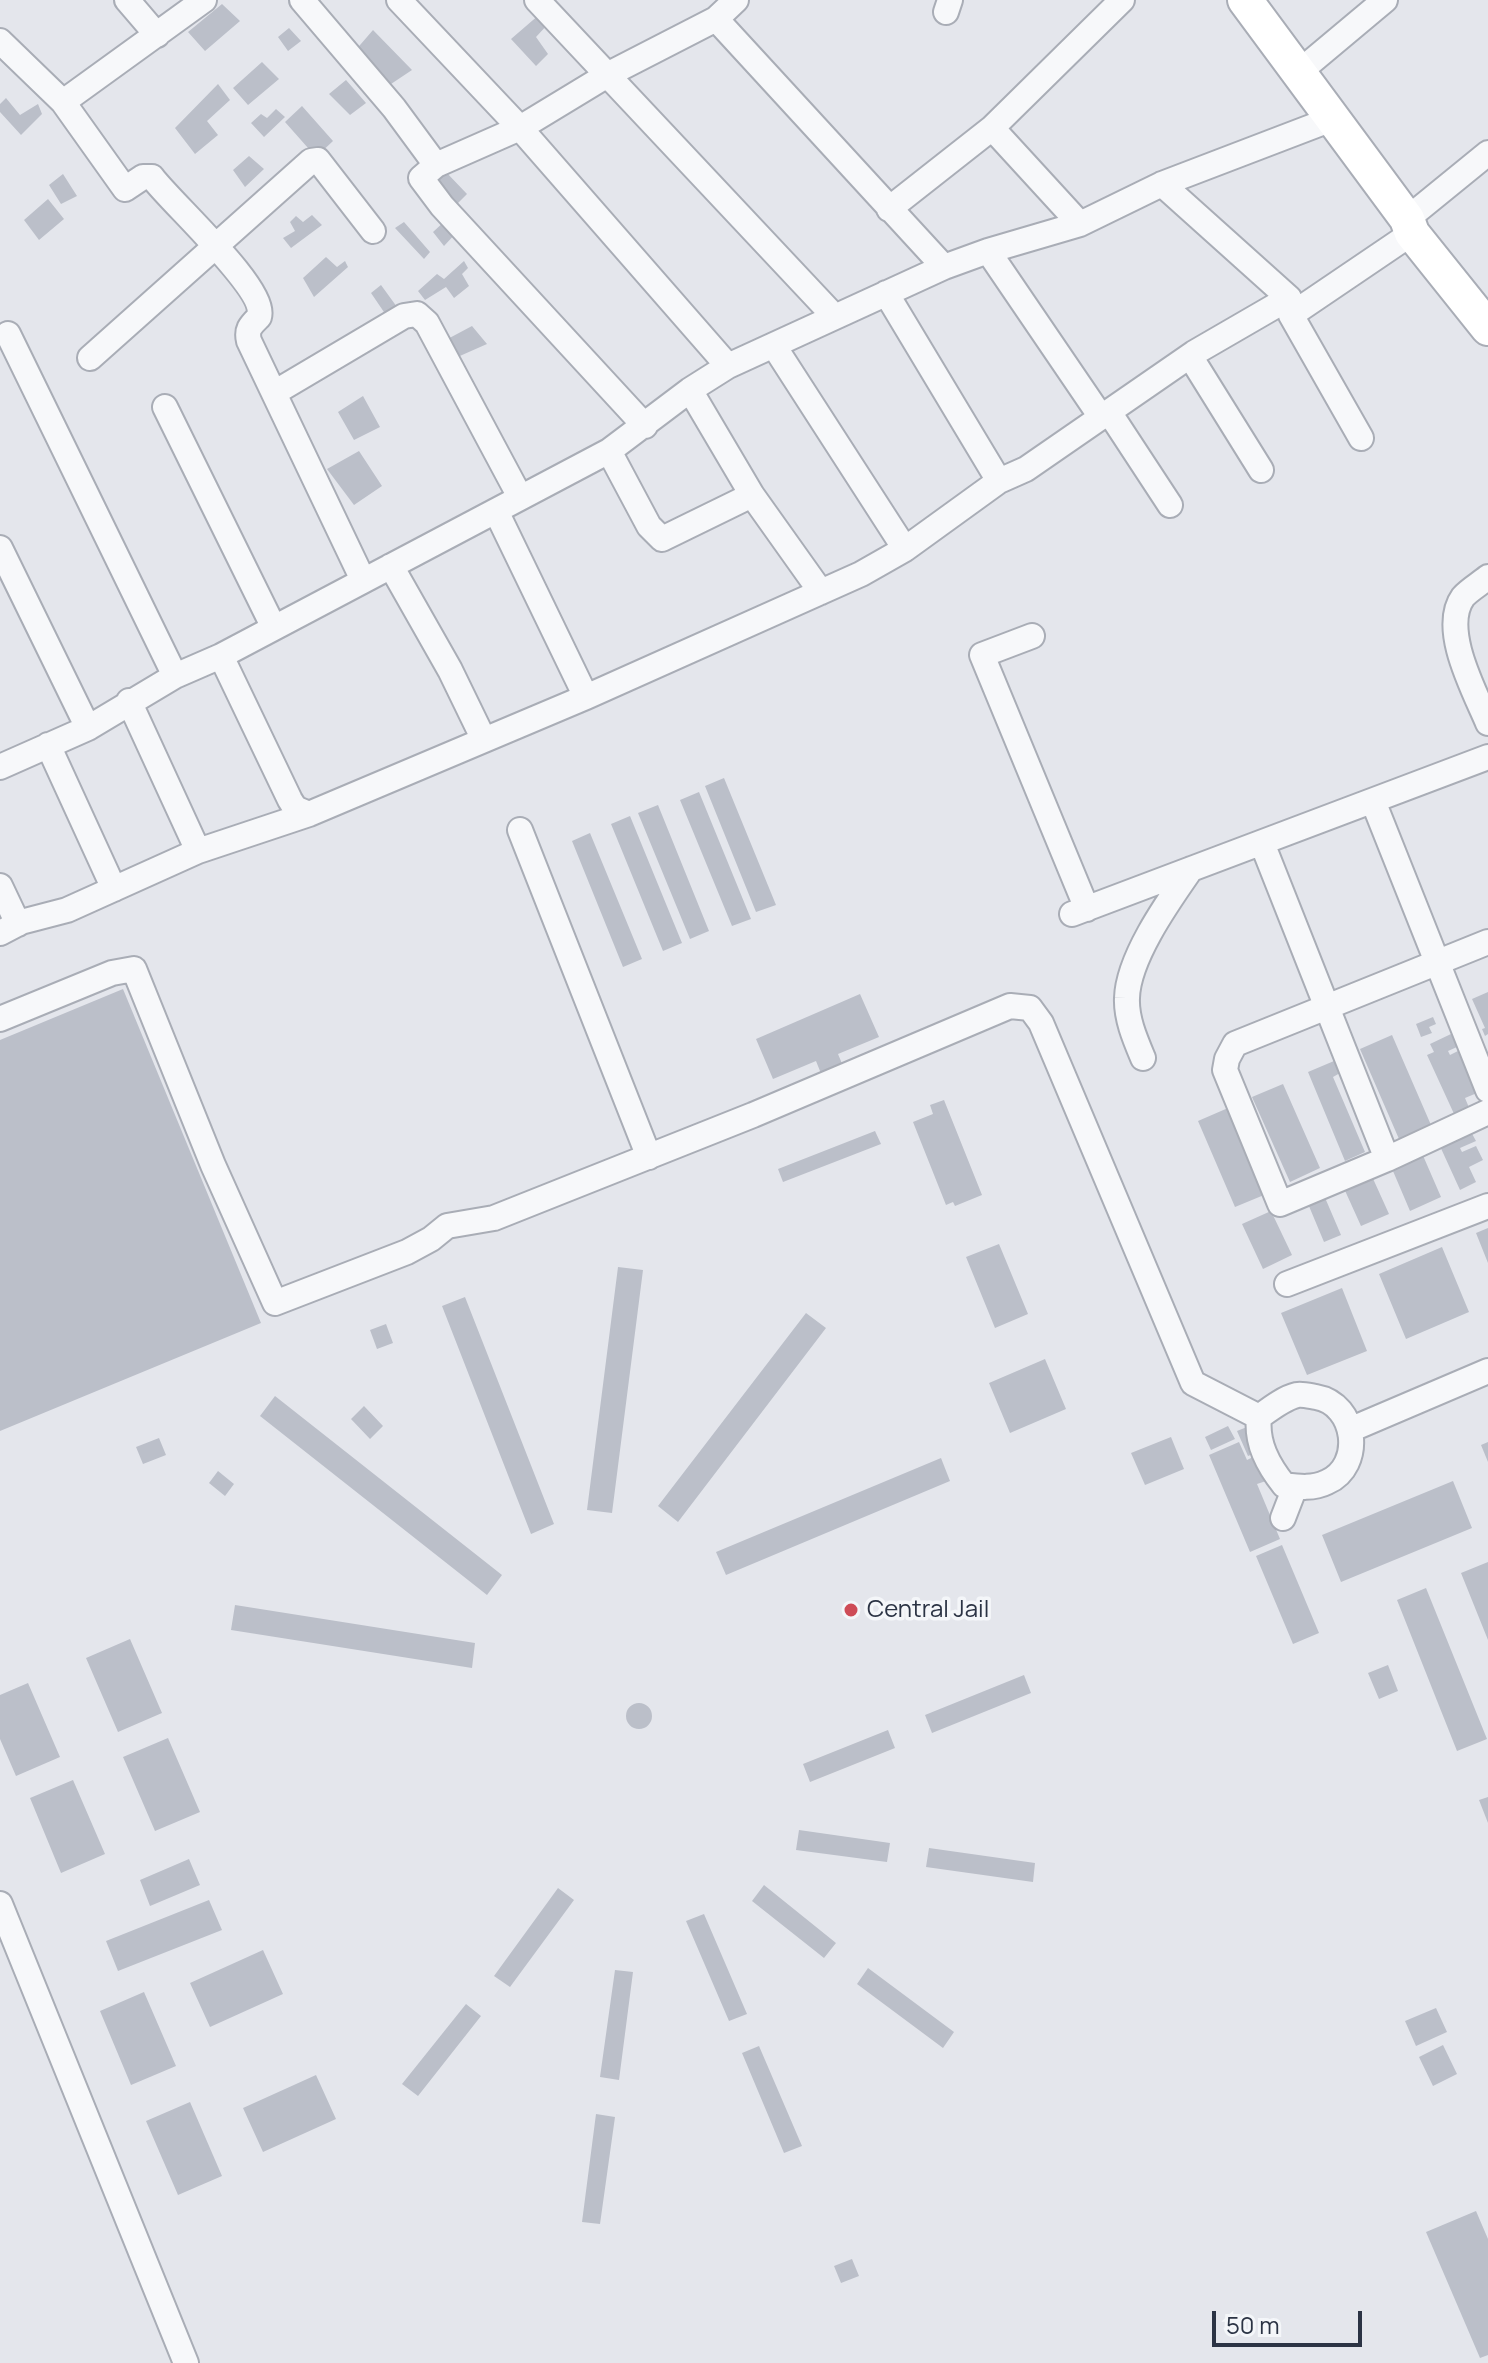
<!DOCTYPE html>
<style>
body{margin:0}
#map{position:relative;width:1488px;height:2363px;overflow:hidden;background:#e4e6ec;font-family:Manrope,sans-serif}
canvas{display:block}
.scale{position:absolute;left:1212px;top:2311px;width:150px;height:36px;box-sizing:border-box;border:4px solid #2b3344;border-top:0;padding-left:10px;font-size:24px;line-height:28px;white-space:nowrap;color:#2b3344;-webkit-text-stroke:6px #f4f6f9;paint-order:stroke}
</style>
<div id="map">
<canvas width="1488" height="2363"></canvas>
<div class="scale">50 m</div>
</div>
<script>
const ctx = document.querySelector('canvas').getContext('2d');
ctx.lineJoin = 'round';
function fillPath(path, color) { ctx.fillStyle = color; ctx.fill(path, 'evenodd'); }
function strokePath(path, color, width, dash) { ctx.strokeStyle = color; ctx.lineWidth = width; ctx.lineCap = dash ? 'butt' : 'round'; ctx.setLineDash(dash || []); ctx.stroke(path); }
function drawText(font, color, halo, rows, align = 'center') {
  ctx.font = font + ' Manrope,sans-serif'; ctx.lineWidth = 7; ctx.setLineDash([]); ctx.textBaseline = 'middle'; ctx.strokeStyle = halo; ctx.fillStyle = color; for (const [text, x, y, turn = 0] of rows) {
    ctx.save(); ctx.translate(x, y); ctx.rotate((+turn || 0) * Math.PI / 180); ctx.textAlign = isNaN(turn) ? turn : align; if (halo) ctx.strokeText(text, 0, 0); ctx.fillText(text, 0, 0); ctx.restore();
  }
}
const building = new Path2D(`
 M222,4L240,21L205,51L188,32Z
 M540,14L549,23L536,37L548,54L536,66L511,39Z
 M289,28L301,41L288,51L278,37Z
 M373,30L412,70L388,86L354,52Z
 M262,62L279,79L248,105L233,88Z
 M346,80L366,103L350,115L329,94Z
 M218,84L230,100L207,121L218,135L195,154L175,128Z
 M6,98L20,115L38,104L42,114L21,135L0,112V104Z
 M302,106L333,141L316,157L285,122Z
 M276,109L285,117L264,137L251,123L261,114L267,118Z
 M249,156L264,169L245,187L233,170Z
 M445,171L467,194L453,208L432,183Z
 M63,174L77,196L61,204L49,185Z
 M48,199L64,219L39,240L24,220Z
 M312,215L322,225L291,248L283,238L295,231L290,222L296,216L303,222Z
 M446,220L457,232L444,246L433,232Z
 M404,222L430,252L424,259L395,228Z
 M326,257L337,267L345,261L348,267L314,297L303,278Z
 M464,261L468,268L462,274L469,286L454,298L446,287L425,300L418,291L437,274L444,279Z
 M381,285L397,307L386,315L371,293Z
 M472,326L487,344L453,359L442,342Z
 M363,396L380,427L354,440L338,412Z
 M359,451L382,486L354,505L327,469Z
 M724,778L776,905L756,912L705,786Z
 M699,792L751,919L732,926L680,800Z
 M658,805L709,931L690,939L638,813Z
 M630,816L682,943L663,951L611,824Z
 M590,833L642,959L623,967L572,841Z
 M123,989L261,1323L0,1431V1040Z
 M1488,992V1034L1485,1036L1482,1029L1485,1028L1472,999Z
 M860,994L879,1037L838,1054L843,1066L822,1076L816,1061L773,1079L756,1039Z
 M1433,1017L1436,1024L1429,1027L1432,1033L1421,1037L1416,1024Z
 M1451,1034L1457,1047L1448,1051L1450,1055L1458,1051L1477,1093L1465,1098L1470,1110L1455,1116L1427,1055L1434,1052L1430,1044Z
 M1392,1035L1431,1125L1399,1139L1360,1049Z
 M1334,1061L1340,1073L1333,1077L1365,1152L1345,1161L1308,1072Z
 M1283,1084L1320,1168L1290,1182L1252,1097Z
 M944,1100L982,1195L955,1206L953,1202L946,1205L913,1122L933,1114L930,1105Z
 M1228,1108L1264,1195L1235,1207L1198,1121Z
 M1470,1130L1476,1141L1460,1148L1462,1152L1476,1146L1483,1160L1469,1167L1476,1182L1460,1190L1439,1144Z
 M875,1131L881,1144L783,1182L778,1169Z
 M1421,1151L1441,1197L1410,1211L1390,1164Z
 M1370,1172L1389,1214L1361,1226L1342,1184Z
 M1323,1193L1341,1235L1324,1242L1306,1199Z
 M1271,1211L1292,1255L1263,1269L1242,1224Z
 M1488,1228V1263L1476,1233Z
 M999,1244L1028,1314L995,1328L966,1257Z
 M1442,1247L1469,1312L1406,1339L1379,1274Z
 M618,1267L643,1270L612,1513L587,1510Z
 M1342,1288L1367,1351L1307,1375L1281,1313Z
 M465,1297L554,1524L531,1534L442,1306Z
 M806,1313L826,1328L678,1522L658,1506Z
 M386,1324L393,1343L377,1349L370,1330Z
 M1045,1359L1066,1409L1010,1433L989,1383Z
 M275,1396L502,1575L487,1595L260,1416Z
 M364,1406L383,1426L370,1439L351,1419Z
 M1228,1426L1235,1439L1211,1450L1205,1437Z
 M1247,1427L1258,1452L1248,1456L1237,1431Z
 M1171,1437L1184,1469L1145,1485L1131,1453Z
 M159,1438L166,1455L143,1464L136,1447Z
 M1239,1442L1247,1460L1255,1456L1266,1481L1257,1484L1280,1539L1250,1552L1209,1455Z
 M1488,1442V1462L1481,1445Z
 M941,1458L950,1481L726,1575L716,1552Z
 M218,1471L234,1484L225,1496L209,1483Z
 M1453,1481L1472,1528L1341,1582L1322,1535Z
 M1282,1545L1319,1633L1293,1644L1256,1556Z
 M1488,1562V1640L1461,1573Z
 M1426,1588L1487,1739L1457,1751L1397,1600Z
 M235,1605L475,1643L472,1668L231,1630Z
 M130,1639L162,1713L118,1732L86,1658Z
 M1388,1665L1398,1691L1379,1699L1368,1673Z
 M1024,1675L1031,1693L932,1733L925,1715Z
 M28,1683L60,1757L16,1776L0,1739V1695Z
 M626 1716a13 13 0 1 1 26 0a13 13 0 1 1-26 0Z
 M888,1730L895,1748L810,1782L803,1764Z
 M168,1738L200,1812L155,1831L123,1757Z
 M73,1780L105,1854L61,1873L30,1798Z
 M1488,1797V1823L1479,1800Z
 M799,1830L890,1843L887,1862L796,1850Z
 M929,1848L1035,1863L1033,1882L926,1867Z
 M189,1859L200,1885L150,1906L140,1880Z
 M764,1885L836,1943L824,1958L752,1901Z
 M558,1888L574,1900L510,1987L494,1976Z
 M209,1900L222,1930L118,1971L106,1941Z
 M704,1914L747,2014L729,2021L686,1921Z
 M263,1950L283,1994L210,2027L190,1983Z
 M868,1968L954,2032L943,2048L857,1984Z
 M615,1970L633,1972L619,2080L600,2077Z
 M144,1992L176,2066L131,2085L100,2011Z
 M466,2004L481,2016L418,2096L402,2084Z
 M1436,2008L1447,2032L1416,2046L1405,2021Z
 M1443,2045L1457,2074L1433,2086L1419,2057Z
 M759,2046L802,2146L784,2153L742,2053Z
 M316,2075L336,2119L263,2152L243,2108Z
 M190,2102L222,2176L178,2195L146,2121Z
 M596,2114L615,2117L600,2224L582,2222Z
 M1476,2211L1488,2239V2355L1480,2358L1426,2232Z
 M852,2259L859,2276L841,2283L834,2266Z`);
const street = new Path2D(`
 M127,0L157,35
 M302,0L394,108L436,165L421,178L442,206L645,426
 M399,0L520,128L728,366
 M537,0L834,316
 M946,12L950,0
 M716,19L944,267
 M0,41L63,102L125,189L143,177H152C170,202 268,289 259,317C251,325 246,329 249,341L363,580
 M1299,72L1385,0
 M63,102L204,0
 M992,128L1080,224
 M436,165L520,128L609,74L716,19L736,0
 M1162,184L1289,298
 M889,209L992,128L1122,0
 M1407,219L1488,153
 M988,251L1101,417
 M886,293L999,481
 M1291,315L1361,438
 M8,334L175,676
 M774,346L905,549
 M1190,356L1261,470
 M90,358L311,161L318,160L373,231
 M690,390L752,495L821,592
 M274,393L404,316L417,314L427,323L520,497
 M165,407L273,626
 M1109,412L1170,505
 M609,451L649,526L662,539L752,495
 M496,511L586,697
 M0,548L88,728
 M391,566L450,670L484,740
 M1488,577C1481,583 1469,590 1463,597C1440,629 1475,692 1488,723
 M1032,636L982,655L1087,909
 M221,656L290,800L295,808L309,814
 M129,701L198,851
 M48,745L114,889
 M0,767L88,728L175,676L221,656L609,451L690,390L728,366L944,267L988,251L1080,224L1162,184L1332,119
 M1373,801L1488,1090
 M520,830L649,1157
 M1262,843L1387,1159
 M0,886L18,924
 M1072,914L1488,757
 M0,933L21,922L67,910L198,851L309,814L586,697L861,574L905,549L999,481L1026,469L1194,353L1289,298L1291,315L1412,233
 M1488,942L1235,1044L1227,1059L1225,1070L1280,1204L1387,1159L1488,1112
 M0,1019L112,973L134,969L213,1165L275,1303L407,1252L431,1239L447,1226L494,1218L753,1115L1010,1006L1030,1008L1041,1023L1193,1383L1259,1417C1270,1409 1284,1398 1297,1395C1302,1394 1310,1396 1316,1397C1357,1404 1364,1466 1327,1482C1313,1489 1299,1487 1284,1485C1268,1465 1256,1443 1259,1417
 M1143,1058C1135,1039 1126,1018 1127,998C1128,958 1168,902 1191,869
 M1287,1284L1488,1206
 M1352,1429L1488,1371
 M1283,1518L1295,1487
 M0,1904L186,2363`);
const secondary = new Path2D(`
 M1245,0L1407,219L1412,233L1488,328`);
const markers = [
 [851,1610,8,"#ce4c57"]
];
const poiNames = [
 ["Central Jail",867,1610]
];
fillPath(building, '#bbbfc9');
strokePath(street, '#a9adb6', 28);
strokePath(secondary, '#a9adb6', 38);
strokePath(street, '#f7f8fa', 24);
strokePath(secondary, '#fff', 34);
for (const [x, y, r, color] of markers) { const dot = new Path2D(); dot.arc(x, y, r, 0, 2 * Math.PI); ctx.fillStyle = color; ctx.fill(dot); strokePath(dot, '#f4f6f9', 3); }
drawText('24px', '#2b3344', '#f4f6f9', poiNames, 'left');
</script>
